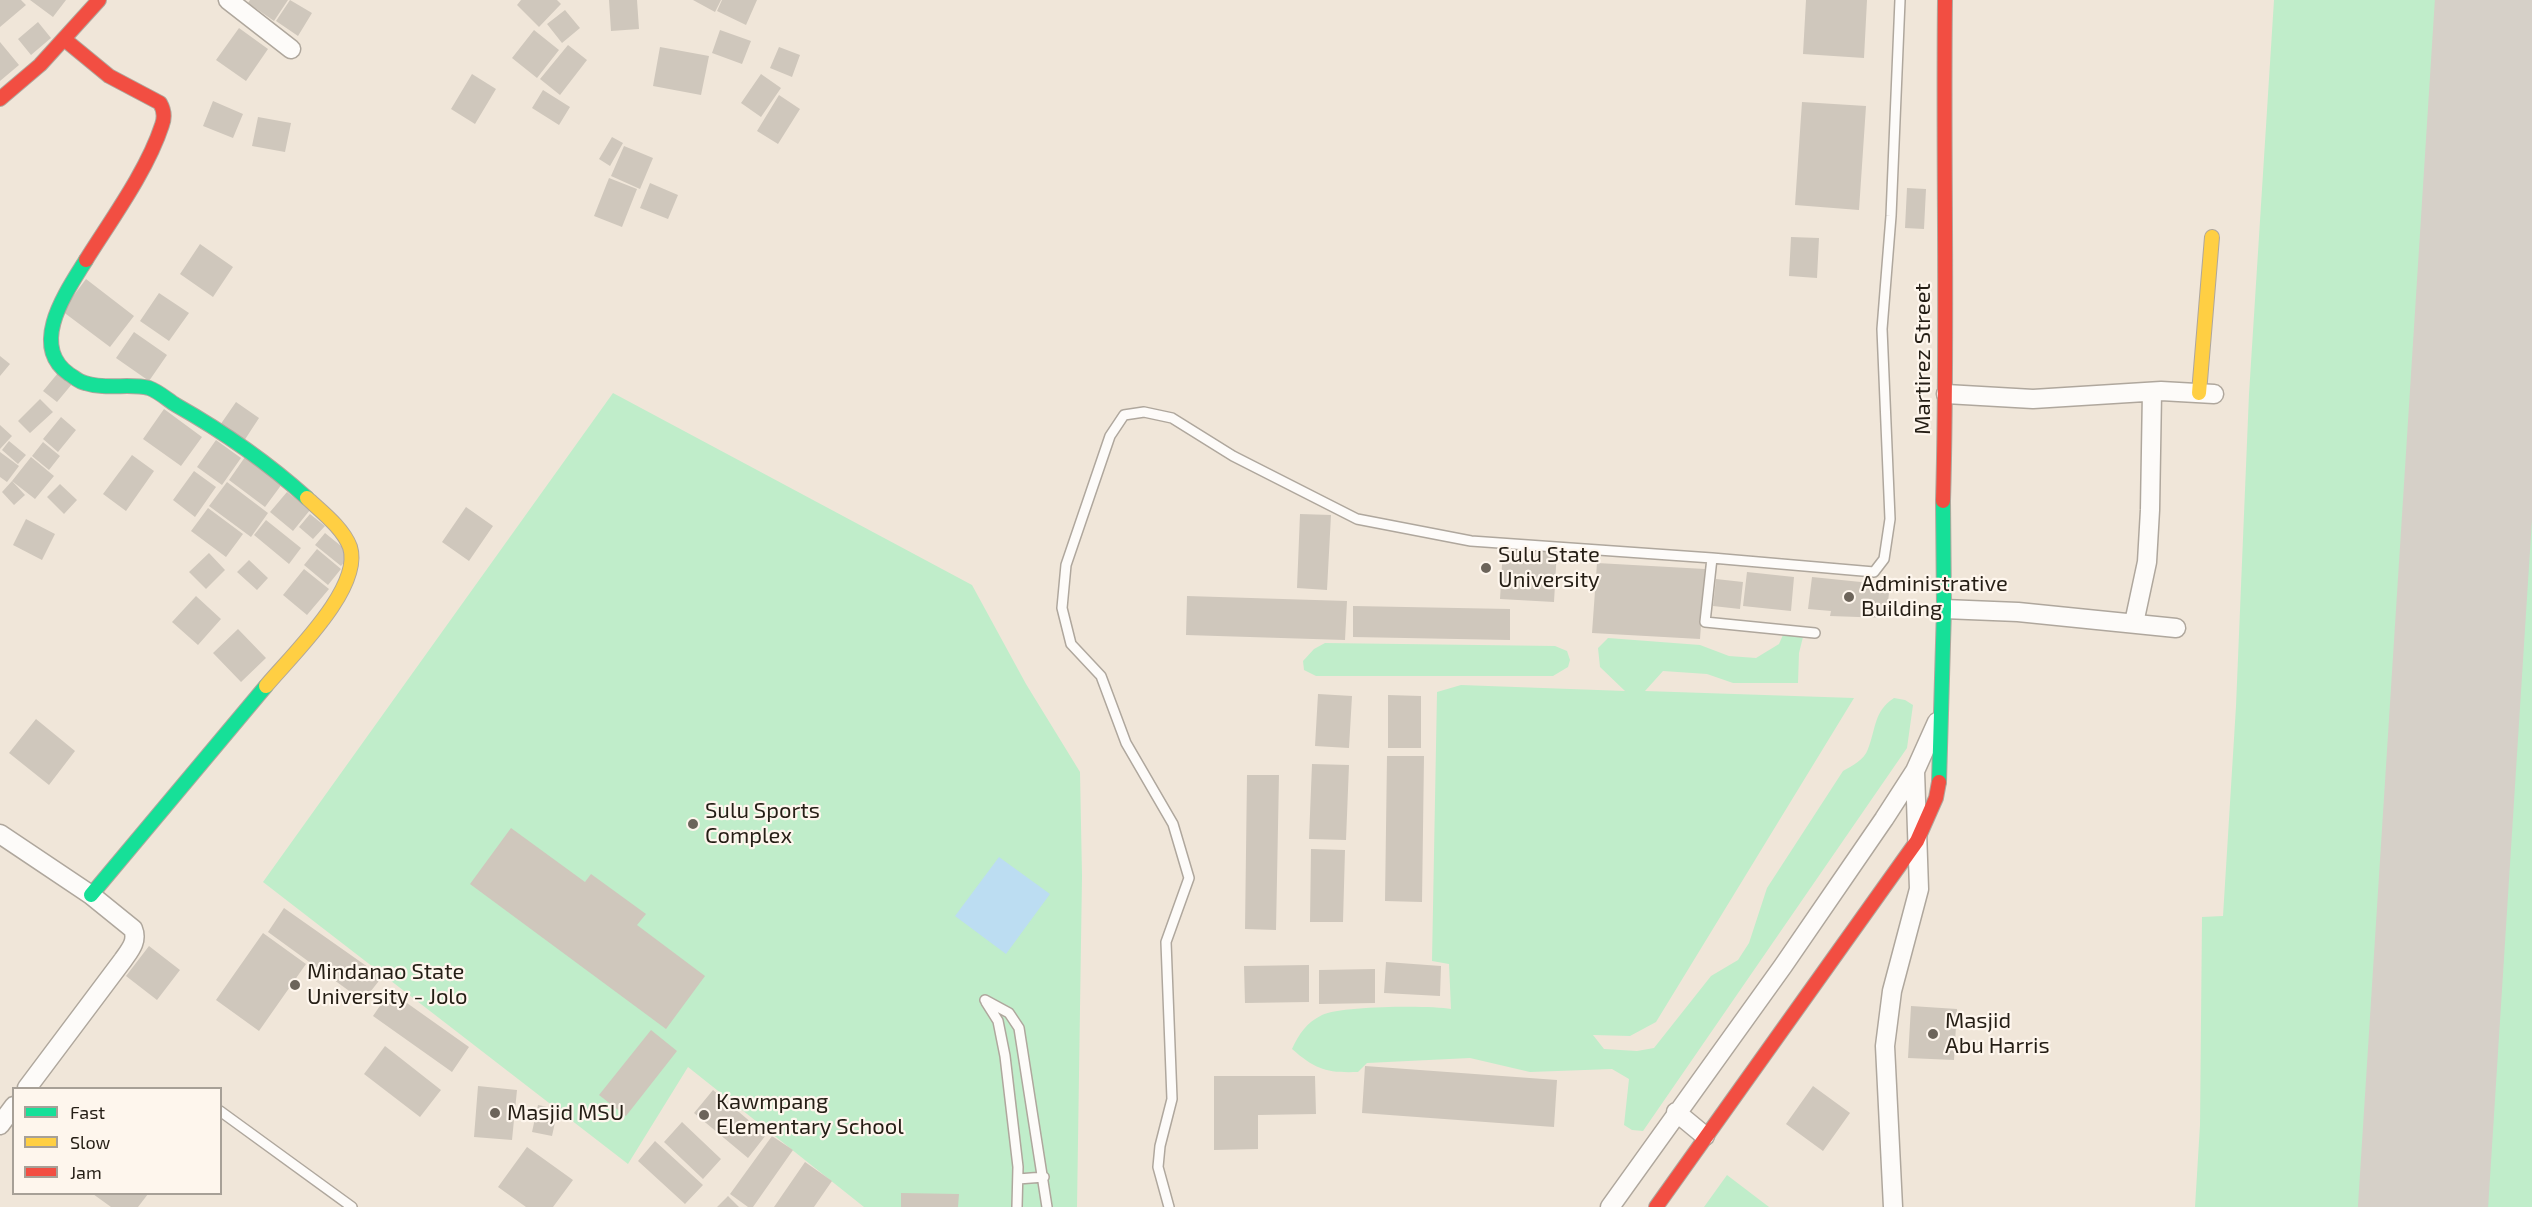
<!DOCTYPE html>
<style>
body{margin:0}
#map{position:relative;width:2532px;height:1207px;overflow:hidden;background:#f0e6d9;font-family:"Exo 2",sans-serif}
canvas{display:block}
.legend{position:absolute;left:12px;top:1087px;width:210px;height:108px;box-sizing:border-box;background:#fef6ed;border:2px solid #a7a097;margin:0;padding:8px 10px;list-style:none;font-size:18px;color:#251e15}
.legend li{display:flex;align-items:center;gap:12px;height:30px}
.legend b{width:30px;border:2px solid #a7a097}
</style>
<div id="map">
<canvas width="2532" height="1207"></canvas>
<ul class="legend">
<li><b style="height:8px;background:#16e098"></b>Fast</li>
<li><b style="height:8px;background:#ffcf43"></b>Slow</li>
<li><b style="height:8px;background:#f24e42"></b>Jam</li>
</ul>
</div>
<script>
const ctx = document.querySelector('canvas').getContext('2d');
ctx.lineJoin = 'round';
function fillPath(path, color) { ctx.fillStyle = color; ctx.fill(path, 'evenodd'); }
function strokePath(path, color, width, dash) { ctx.strokeStyle = color; ctx.lineWidth = width; ctx.lineCap = dash ? 'butt' : 'round'; ctx.setLineDash(dash || []); ctx.stroke(path); }
function drawText(font, color, halo, rows, align = 'center') {
  ctx.font = font + ' "Exo 2",sans-serif'; ctx.lineWidth = 4.5; ctx.setLineDash([]); ctx.textBaseline = 'middle'; ctx.strokeStyle = halo; ctx.fillStyle = color; for (const [text, x, y, turn = 0] of rows) {
    ctx.save(); ctx.translate(x, y); ctx.rotate((+turn || 0) * Math.PI / 180); ctx.textAlign = isNaN(turn) ? turn : align; if (halo) ctx.strokeText(text, 0, 0); ctx.fillText(text, 0, 0); ctx.restore();
  }
}
const green = new Path2D(`
 M2274,0H2458L2382,1207H2195L2200,1125L2202,917L2223,916L2236,706L2249,394Z
 M2532,229V1207H2469Z
 M613,393L972,585L1026,684L1080,772L1082,876L1077,1207H864L688,1067L628,1164L263,882Z
 M1786,628L1805,629L1799,653L1798,683H1733L1707,674L1663,671L1645,691L1854,698L1656,1022L1630,1036L1593,1035L1604,1049L1637,1051L1654,1048L1711,976L1738,960L1749,943L1767,888L1843,771C1852,766 1864,760 1868,749C1876,728 1874,711 1894,698L1905,700L1913,705L1907,748L1643,1131L1632,1130L1624,1125L1629,1079L1612,1069L1530,1072L1470,1058L1367,1063L1358,1072C1327,1073 1316,1070 1292,1049C1299,1034 1306,1023 1322,1015C1341,1006 1429,1005 1451,1009L1449,964L1432,961L1437,692L1461,685L1625,691L1600,667L1598,648L1608,638L1700,645L1729,656L1756,658L1779,644Z
 M1325,643L1555,646L1567,651L1570,660L1568,667L1553,676H1316L1304,670L1303,661L1314,649Z
 M1727,1175L1769,1207H1704Z`);
const water = new Path2D(`
 M999,857L1050,894L1006,954L955,916Z`);
const runway = new Path2D(`
 M2423,1207L2500,0`);
const building = new Path2D(`
 M0,0H21L26,5L0,27Z
 M30,0H66L53,17Z
 M250,0H288L274,21L248,3Z
 M290,0L312,13L298,36L276,21Z
 M521,0H557L561,4L539,27L517,5Z
 M609,0H637L639,29L611,31Z
 M693,0H721L715,12Z
 M722,0H757L746,25L717,11Z
 M1806,0H1867L1864,58L1803,54Z
 M565,10L580,28L562,43L547,24Z
 M38,22L51,38L31,55L18,39Z
 M239,28L268,49L246,81L216,60Z
 M534,30L559,50L537,78L512,58Z
 M720,30L751,41L742,64L712,53Z
 M0,42L19,65L0,81Z
 M568,45L587,60L560,95L540,79Z
 M660,47L709,56L701,95L653,86Z
 M779,47L800,55L792,77L770,68Z
 M472,74L496,89L475,124L451,109Z
 M761,74L781,88L761,117L741,103Z
 M543,90L570,107L559,125L532,108Z
 M779,95L800,109L778,144L757,131Z
 M213,101L243,114L233,138L203,126Z
 M1802,102L1866,106L1859,210L1795,205Z
 M258,117L291,123L285,152L252,146Z
 M612,137L623,143L610,166L599,159Z
 M624,146L653,158L640,189L611,176Z
 M609,178L637,189L622,227L594,216Z
 M650,183L678,195L668,219L640,208Z
 M1907,188L1926,189L1924,229L1905,228Z
 M1791,237L1819,238L1817,278L1789,276Z
 M200,244L233,267L213,297L180,274Z
 M86,279L134,316L110,347L62,311Z
 M159,293L189,313L169,341L140,321Z
 M134,332L167,355L149,381L116,358Z
 M0,356L10,364L0,376Z
 M58,373L72,384L57,402L43,391Z
 M40,399L53,412L30,433L18,421Z
 M236,402L259,418L242,444L218,428Z
 M164,409L202,437L181,466L143,439Z
 M61,417L76,430L58,452L43,439Z
 M0,425L12,436L0,449Z
 M216,440L241,458L222,485L197,467Z
 M9,441L26,455L18,464L2,450Z
 M43,442L60,456L49,470L32,456Z
 M0,452L19,466L7,482L0,477Z
 M132,455L154,471L126,511L103,494Z
 M31,457L54,476L35,499L12,481Z
 M245,457L282,484L265,507L229,480Z
 M194,471L216,487L195,517L173,500Z
 M12,481L25,495L14,505L2,492Z
 M227,482L268,513L251,537L209,506Z
 M60,484L77,500L64,514L47,497Z
 M287,492L310,510L293,531L270,512Z
 M466,507L493,526L469,561L442,542Z
 M208,508L243,534L226,557L191,531Z
 M310,514L325,526L313,539L299,527Z
 M1300,514L1331,515L1327,590L1297,588Z
 M26,519L55,534L42,560L13,545Z
 M266,520L301,548L289,564L254,535Z
 M325,533L351,554L341,566L315,545Z
 M1503,547L1557,549L1554,602L1500,599Z
 M317,549L341,569L328,585L304,565Z
 M209,553L225,570L206,589L189,572Z
 M249,560L268,578L257,590L237,572Z
 M1597,563L1705,569L1700,639L1592,633Z
 M304,569L329,589L307,615L283,595Z
 M1747,572L1794,577L1791,611L1743,606Z
 M1812,577L1890,585L1886,618L1830,616L1831,611L1808,609Z
 M1716,579L1743,582L1740,609L1713,606Z
 M196,596L221,619L198,645L172,622Z
 M1187,596L1347,601L1345,640L1186,635Z
 M1353,606L1510,609V640L1353,637Z
 M238,629L266,658L241,682L213,653Z
 M1318,694L1352,696L1349,748L1315,746Z
 M1388,695L1421,696V748H1388Z
 M36,719L75,751L49,785L9,753Z
 M1387,756H1424L1422,902L1385,901Z
 M1312,764L1349,765L1346,840L1309,839Z
 M1247,775H1279L1276,930L1245,929Z
 M511,828L585,882L591,874L646,914L637,925L705,976L666,1029L470,884Z
 M1311,849L1345,850L1343,922H1310Z
 M284,908L382,977L363,1001L268,932Z
 M263,933L306,964L259,1031L216,1000Z
 M149,946L180,970L157,1000L126,976Z
 M1386,962L1441,966L1440,996L1384,993Z
 M1309,965V1002L1245,1003L1244,966Z
 M1375,969V1003L1319,1004V970Z
 M390,991L469,1047L452,1072L373,1016Z
 M1911,1006L1957,1009L1954,1060L1908,1058Z
 M651,1030L677,1051L626,1116L599,1095Z
 M385,1046L441,1090L420,1117L364,1074Z
 M1365,1066L1557,1080L1554,1127L1362,1113Z
 M1214,1076H1315L1316,1114L1258,1115V1149L1214,1150Z
 M478,1086L517,1090L512,1140L474,1137Z
 M1813,1086L1850,1113L1823,1151L1786,1124Z
 M713,1090L766,1135L748,1158L694,1113Z
 M538,1105L558,1109L552,1136L532,1132Z
 M682,1122L721,1159L703,1179L664,1142Z
 M772,1136L793,1150L753,1207H748L730,1194Z
 M655,1141L703,1185L685,1204L638,1161Z
 M527,1147L573,1180L553,1207H526L498,1187Z
 M805,1162L832,1181L814,1207H774Z
 M901,1193L959,1194L958,1207H901Z
 M93,1194H148L138,1207H111Z
 M728,1196L739,1207H717Z`);
const lane = new Path2D(`
 M1815,633L1705,622L1712,558L1874,572L1884,559L1890,519L1882,329L1891,216L1900,0
 M985,1000L1009,1013L1019,1028L1047,1207
 M986,1002L998,1021L1005,1056L1018,1167L1017,1207
 M220,1111L352,1207
 M1018,1179L1044,1177
 M1169,1207L1158,1167L1160,1146L1172,1099L1166,942L1189,878L1173,824L1126,743L1101,676L1071,644L1062,608L1066,565L1110,436L1124,415L1144,412L1172,418L1233,456L1357,519L1471,541L1712,558`);
const street = new Path2D(`
 M228,0L291,49
 M1946,394L2033,399L2161,391L2214,394
 M1944,609L2018,612L2176,628
 M2134,623L2147,562L2150,510L2152,392
 M0,834L91,895L133,929C138,941 130,950 123,960L27,1088
 M1676,1112L1705,1136
 M0,1125L14,1106
 M1610,1207L1783,966L1884,819L1915,771L1937,722
 M1893,1207L1885,1046L1892,991L1919,889L1915,771`);
const fast = new Path2D(`
 M86,260C67,291 28,345 69,374C74,377 79,382 85,383C106,390 130,383 149,388C158,391 168,400 176,405C222,431 268,463 307,498
 M1939,782L1944,609L1943,501
 M91,895L266,686`);
const slow = new Path2D(`
 M2199,393L2212,237
 M266,686C291,656 363,588 350,547C343,528 322,512 307,498`);
const jam = new Path2D(`
 M64,39L109,76L160,103C164,110 165,117 162,125C147,171 111,220 86,260
 M0,99L40,65L99,0
 M1943,501C1948,334 1943,167 1945,0
 M1656,1207L1917,841L1936,798L1939,782`);
const markers = [
 [1486,568,6,"#6c645a"],
 [1849,597,6,"#6c645a"],
 [693,824,6,"#6c645a"],
 [295,985,6,"#6c645a"],
 [1933,1034,6,"#6c645a"],
 [495,1113,6,"#6c645a"],
 [704,1115,6,"#6c645a"]
];
const streetNames = [
 ["Martirez Street",1923,359,-90]
];
const poiNames = [
 ["Sulu State",1498,555],
 ["University",1498,580],
 ["Administrative",1861,584],
 ["Building",1861,609],
 ["Sulu Sports",705,811],
 ["Complex",705,836],
 ["Mindanao State",307,972],
 ["University - Jolo",307,997],
 ["Masjid",1945,1021],
 ["Abu Harris",1945,1046],
 ["Kawmpang",716,1102],
 ["Elementary School",716,1127],
 ["Masjid MSU",507,1113]
];
fillPath(green, '#c0edca');
fillPath(water, '#bcddf2');
strokePath(runway, '#d6d0c8', 130);
fillPath(building, '#cfc7bc');
strokePath(lane, '#afa79d', 12);
strokePath(street, '#afa79d', 21);
strokePath(fast, '#afa79d', 16);
strokePath(slow, '#afa79d', 16);
strokePath(jam, '#afa79d', 16);
strokePath(lane, '#fdfbf9', 9);
strokePath(street, '#fdfbf9', 18);
strokePath(fast, '#16e098', 14);
strokePath(slow, '#ffcf43', 14);
strokePath(jam, '#f24e42', 14);
for (const [x, y, r, color] of markers) { const dot = new Path2D(); dot.arc(x, y, r, 0, 2 * Math.PI); ctx.fillStyle = color; ctx.fill(dot); strokePath(dot, '#fef6ed', 2); }
drawText('22px', '#251e15', '#fef6ed', streetNames);
drawText('22px', '#251e15', '#fef6ed', poiNames, 'left');
</script>
